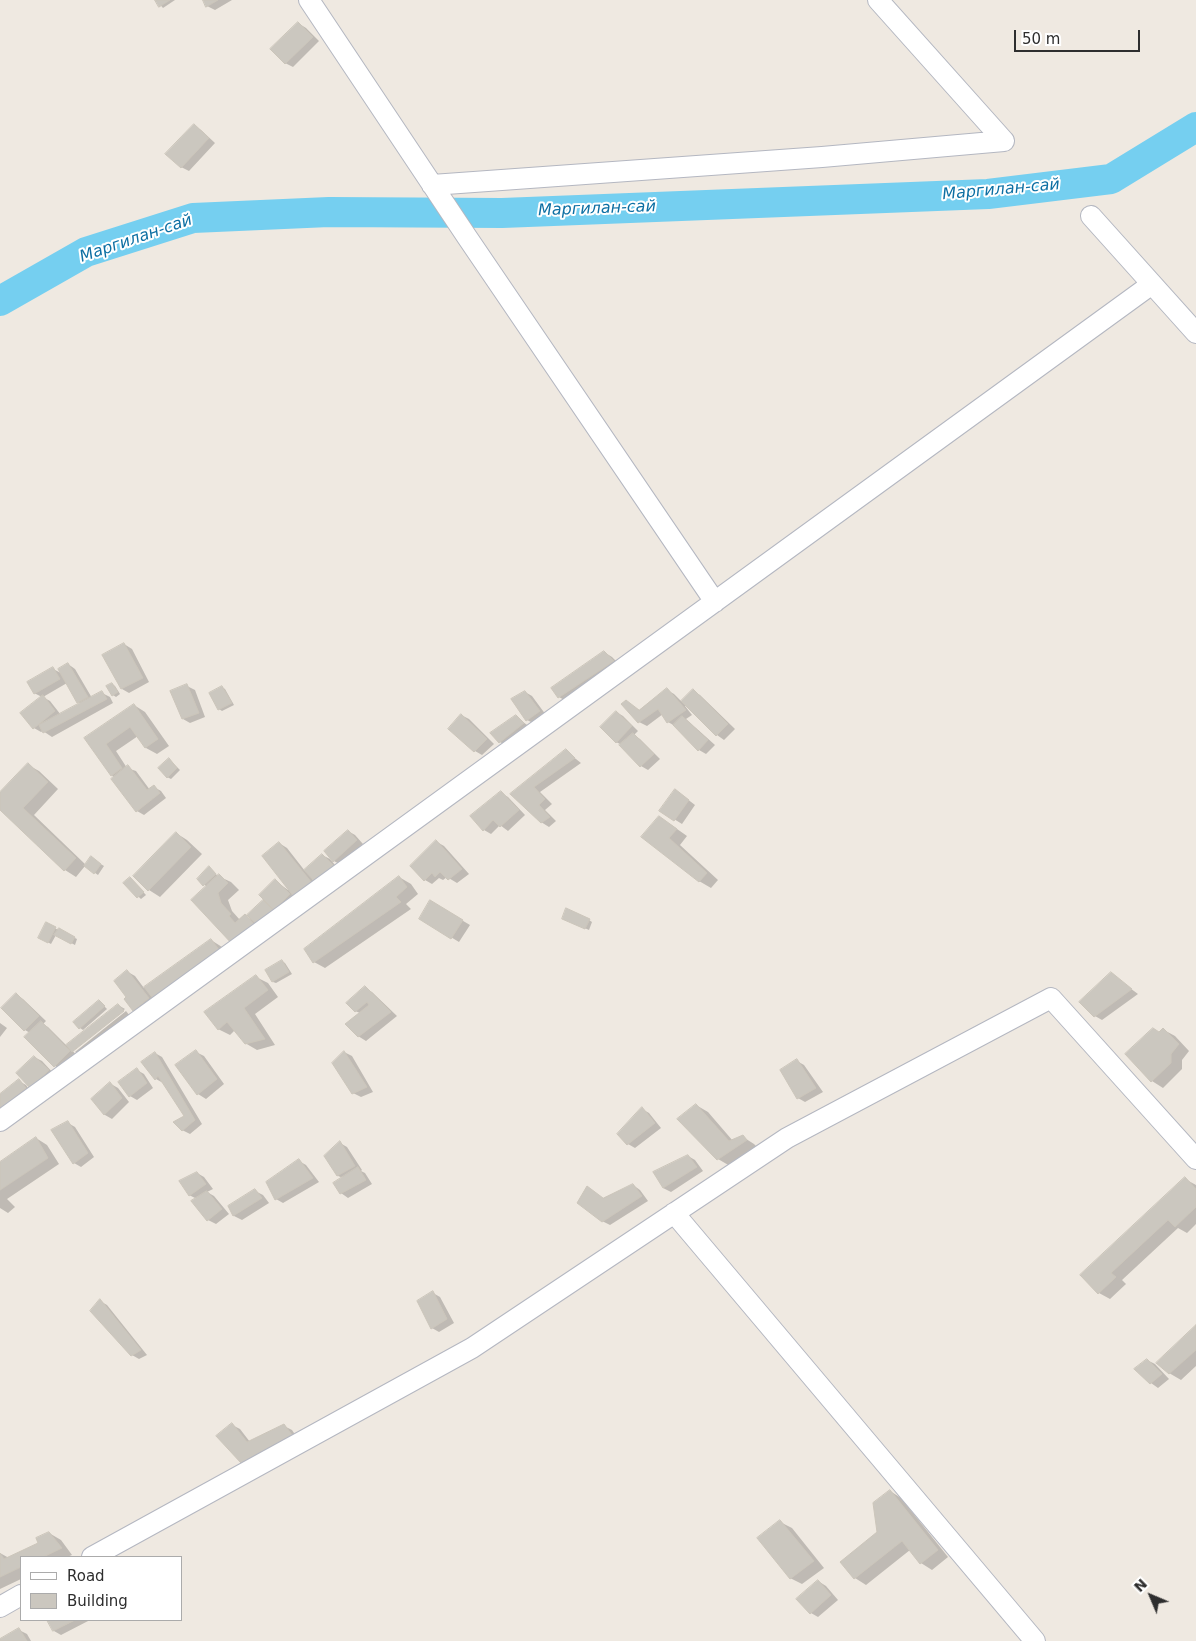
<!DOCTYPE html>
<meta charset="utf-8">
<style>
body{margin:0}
#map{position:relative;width:1196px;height:1641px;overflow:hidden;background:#efe9e1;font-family:"DejaVu Sans",sans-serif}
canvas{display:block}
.legend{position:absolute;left:20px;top:1556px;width:162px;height:65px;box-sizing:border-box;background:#fff;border:1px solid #ababab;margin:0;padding:6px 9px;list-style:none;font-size:15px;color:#2e2e2e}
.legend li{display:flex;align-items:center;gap:10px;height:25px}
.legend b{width:25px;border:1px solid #ababab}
.north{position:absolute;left:1126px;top:1571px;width:50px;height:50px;-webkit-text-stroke:4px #fff;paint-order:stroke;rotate:315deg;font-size:14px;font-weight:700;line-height:20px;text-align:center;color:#2e2e2e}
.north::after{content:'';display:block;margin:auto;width:18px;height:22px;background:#2e2e2e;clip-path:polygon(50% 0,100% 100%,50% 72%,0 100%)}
.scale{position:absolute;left:1014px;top:30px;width:126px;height:22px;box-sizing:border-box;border:2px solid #2e2e2e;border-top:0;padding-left:6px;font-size:15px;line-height:18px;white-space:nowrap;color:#2e2e2e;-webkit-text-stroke:4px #fff;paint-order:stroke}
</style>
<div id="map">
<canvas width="1196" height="1641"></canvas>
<ul class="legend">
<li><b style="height:6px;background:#fff"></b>Road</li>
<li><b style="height:14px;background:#cbc7bf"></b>Building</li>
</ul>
<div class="north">N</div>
<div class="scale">50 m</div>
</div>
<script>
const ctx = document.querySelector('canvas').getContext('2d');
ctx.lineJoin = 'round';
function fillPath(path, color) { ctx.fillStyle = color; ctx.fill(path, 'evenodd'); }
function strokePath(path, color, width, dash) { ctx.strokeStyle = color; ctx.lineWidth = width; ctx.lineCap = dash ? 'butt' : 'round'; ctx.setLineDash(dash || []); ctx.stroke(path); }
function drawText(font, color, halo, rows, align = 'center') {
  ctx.font = font + ' "DejaVu Sans",sans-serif'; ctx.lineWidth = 4; ctx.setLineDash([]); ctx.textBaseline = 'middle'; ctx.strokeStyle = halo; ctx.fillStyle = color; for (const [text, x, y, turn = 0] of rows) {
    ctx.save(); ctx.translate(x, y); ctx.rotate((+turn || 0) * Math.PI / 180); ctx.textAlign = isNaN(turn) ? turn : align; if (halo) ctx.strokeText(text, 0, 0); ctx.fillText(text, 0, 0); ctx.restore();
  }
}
const shadow = new Path2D(`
 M156,0H175L163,8Z
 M204,0H232L215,10L207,6Z
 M298,23L306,28L319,41L293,67L285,63Z
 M194,126L201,130L215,143L189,171L181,167Z
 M124,644L132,649L149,682L129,693L122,689Z
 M604,652L612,657L621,666L566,701L559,697Z
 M68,664L75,669L92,698L102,693L110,697L113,703L52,737L43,731L41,732L34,728L22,714L42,697L34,693L53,669L61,673ZM67,683L78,702L81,704L61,715L50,701L43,697Z
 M112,684L115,686L120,694L116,697L113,695Z
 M187,686L195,690L205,717L190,723L183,719Z
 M222,687L225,689L234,705L222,711L219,709L210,694Z
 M667,690L674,694L682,702L693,691L700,695L735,729L724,740L717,735L686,705L685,706L692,715L686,719L715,745L706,754L699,750L675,726L668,722L663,714L647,726L639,722L633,706L640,711Z
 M525,692L532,696L546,715L535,724L527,720L513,699Z
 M134,705L145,712L169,746L157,754L146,748L138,736L116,751L127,768L136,771L150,790L154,787L161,791L166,798L144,815L137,811L86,738Z
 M616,712L623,716L638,731L634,735L640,739L660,759L648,770L641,766L622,745L616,742Z
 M461,715L469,719L494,744L482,755L475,751L450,729Z
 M516,717L530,727L507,746L500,742Z
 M566,751L581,763L540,792L552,804L545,810L556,821L549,827L541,822L512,794Z
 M169,759L180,770L171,779L167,777Z
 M28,765L39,771L58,789L34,815L86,865L91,858L104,866L98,875L85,866L76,877L65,870L0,809V794Z
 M501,793L508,797L525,815L508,831L500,825L491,834L484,830L472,817Z
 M682,795L695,805L682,824L661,811Z
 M670,824L687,836L680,845L718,880L711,888L699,881L643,837Z
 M348,831L355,835L363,844L341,865L334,861Z
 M176,833L187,840L202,854L160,897L149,890Z
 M437,842L444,846L469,874L457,883L447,877L443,880L439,878L432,884L425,880Z
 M279,843L287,848L305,871L322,855L330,859L340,871L324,886L312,879L318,887L282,913L270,906L275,912L246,951L207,887L198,879L209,868L218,876L231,882L239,890L228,900L232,911L240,920L245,916L254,921L263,902L270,905L276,881L288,890L289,889Z
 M399,877L411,884L418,894L406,904L411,909L325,968L314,962Z
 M133,881L146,895L141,899L125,884Z
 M431,902L470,925L459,942L421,919Z
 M567,920H589L592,922L589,930Z
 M46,924L77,939L75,945L56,935L51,944L40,938Z
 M211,940L222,947L231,958L166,1005L152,998L156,1002L141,1014L134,1010L128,997V972L135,976L144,988Z
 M282,961L285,963L292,974L276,983L273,982Z
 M1111,974L1138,994L1102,1020L1095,1016Z
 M256,977L268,983L278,997L255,1014L275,1045L257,1050L245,1043L235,1030L230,1035L218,1029Z
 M365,988L372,992L397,1016L366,1041L358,1036L360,1013L355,1011Z
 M16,994L23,999L46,1021L43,1024L48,1027L67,1046L118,1005L125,1009L74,1049V1051L72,1050L77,1056L62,1071L55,1066L30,1033L25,1030L2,1008Z
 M99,1001L107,1009L83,1030L80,1028Z
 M126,1011L130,1016L81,1055L75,1052Z
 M0,1023L7,1028L0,1037Z
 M1164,1030L1175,1036L1189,1051L1182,1060V1069L1163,1088L1152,1081L1159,1033Z
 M196,1052L204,1056L224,1084L206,1099L198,1094L177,1065Z
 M344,1052L352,1056L373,1092L361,1097L353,1093Z
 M155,1053L162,1057L202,1124L190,1134L182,1130L186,1116L163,1083L156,1079Z
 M34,1057L42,1061L55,1075L38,1091L18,1073Z
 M797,1061L804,1065L823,1092L805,1102L798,1098Z
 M137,1070L144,1074L153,1088L137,1100L130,1096Z
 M19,1081L26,1085L32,1093L0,1110V1096Z
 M111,1084L118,1088L129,1102L112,1119L105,1115L93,1099Z
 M696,1105L708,1112L733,1141L743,1137L754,1144L757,1147L730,1166L718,1159L678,1119Z
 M642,1109L649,1113L661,1128L635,1148L628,1144Z
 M68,1123L75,1127L94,1157L81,1167L74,1163Z
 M36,1138L47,1145L59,1164L7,1199L15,1207L8,1213L0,1208V1163Z
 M340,1143L347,1147L362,1170L361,1171L365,1173L372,1184L348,1198L341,1193L343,1178L338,1176Z
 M688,1156L695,1160L703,1171L671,1192L663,1188Z
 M299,1161L306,1165L319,1182L283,1203L276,1199Z
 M197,1173L204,1177L213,1189L207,1192L214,1196L229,1214L216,1224L208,1220L197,1199L189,1195Z
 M1185,1179L1196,1185V1224L1187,1233L1178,1228L1122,1280L1126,1284L1110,1299L1099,1293L1082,1275Z
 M633,1185L640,1190L648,1201L610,1225L602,1221L604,1199Z
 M255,1191L263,1195L269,1203L242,1220L234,1216L229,1206Z
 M433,1293L440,1297L454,1323L439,1332L432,1328Z
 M100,1301L107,1305L147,1355L139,1359L132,1355Z
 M1196,1327V1366L1181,1380L1169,1373Z
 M1147,1360L1155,1364L1169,1379L1158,1388L1151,1383Z
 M232,1425L240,1429L250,1442L284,1426L292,1430L298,1439L249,1466L242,1462Z
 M890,1491L901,1498L948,1557L932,1570L921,1563L910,1550L866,1585L855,1578L842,1562L878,1533Z
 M780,1522L792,1528L824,1568L802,1584L790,1578Z
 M49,1533L61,1540L72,1555L67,1557H21V1579L0,1589V1553L9,1558L40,1543Z
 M818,1581L826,1586L838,1600L818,1617L811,1613Z
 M48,1620H90L61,1635L54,1631Z
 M19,1630L27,1634L31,1641H0Z`);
const river = new Path2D(`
 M0,301L86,252L193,218L329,212L502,213L988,194L1111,179L1196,127`);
const building = new Path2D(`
 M155,0H170L159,7Z
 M203,0H218L206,7Z
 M298,22L313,37L285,64L270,49Z
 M194,124L209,138L181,168L165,154Z
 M124,643L143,678L121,689L102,655Z
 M604,651L614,661L558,698L551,688Z
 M68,663L88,697L77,703L58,669Z
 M53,667L60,679L34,694L27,682Z
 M112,683L118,692L112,696L106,686Z
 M187,684L199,713L182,719L170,691Z
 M222,686L232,703L218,710L209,693Z
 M667,688L686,710L667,723L658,709L638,723L621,704L626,700L639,710Z
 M693,689L728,724L716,736L681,701Z
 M102,691L107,699L43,733L39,725Z
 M525,691L540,711L526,721L511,699Z
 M43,695L55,711L33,729L20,713Z
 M134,704L158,739L145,748L130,727L106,744L122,768L111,776L84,738Z
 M616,711L632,726L616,743L600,727Z
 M461,714L487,739L474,752L448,729Z
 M516,715L524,723L499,743L490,733Z
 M682,716L708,740L698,751L673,725Z
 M633,733L654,754L640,767L619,745Z
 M566,749L575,758L534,787L545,799L539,805L550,817L541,823L510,794Z
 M169,758L177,768L167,778L158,768Z
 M28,763L48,782L23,808L76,858L64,871L0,810V792Z
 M128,765L147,790L154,785L160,793L136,812L111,779Z
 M675,789L689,800L674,821L659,811Z
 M501,791L519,810L500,827L493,820L483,831L470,816Z
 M659,816L677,829L669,838L707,873L699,882L641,837Z
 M348,830L357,840L333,862L324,851Z
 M176,832L191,847L148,891L133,876Z
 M436,840L462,869L448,880L440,872L435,877L432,873L424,881L410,866Z
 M279,842L312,883L294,897L262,856Z
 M322,854L334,866L316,883L304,870Z
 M91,856L101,864L94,874L84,866Z
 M209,866L216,874L203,886L197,879Z
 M219,874L228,883L218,893L221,903L231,914L229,916L235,923L245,914L256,926L234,946L191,900Z
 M399,876L407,887L396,897L401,902L313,963L304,949Z
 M130,877L144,892L137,898L123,883Z
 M275,879L290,894L274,910L259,895Z
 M263,900L273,910L257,925L247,915Z
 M430,900L463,920L451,939L419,919Z
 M566,908L590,919L585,929L562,919Z
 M46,922L56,927L48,943L38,938Z
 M59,928L75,937L71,944L54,935Z
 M211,939L220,951L154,1000L144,987Z
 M282,960L289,972L272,982L265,970Z
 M127,970L149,998L133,1011L124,999L126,997L114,981Z
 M1111,972L1132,989L1094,1017L1079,1002Z
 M256,975L268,990L244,1008L265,1039L245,1044L227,1022L218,1030L204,1012Z
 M365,986L391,1012L358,1037L345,1024L369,1005L367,1002L355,1012L346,1003Z
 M16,993L39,1016L24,1031L1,1008Z
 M99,1000L105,1006L79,1029L73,1022Z
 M118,1004L124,1011L72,1052L66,1045Z
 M41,1021L70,1051L54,1067L24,1037Z
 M1153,1028L1159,1032L1163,1028L1179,1044L1171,1054V1063L1151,1082L1125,1054Z
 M196,1050L217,1079L197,1095L175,1065Z
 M344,1051L367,1087L352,1094L332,1063Z
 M155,1052L195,1120L182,1131L173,1122L184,1116L158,1076L155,1080L141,1062Z
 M34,1056L49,1070L30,1088L16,1073Z
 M797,1059L816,1088L797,1099L780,1070Z
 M137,1068L147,1083L129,1097L118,1082Z
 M19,1079L26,1088L0,1109V1094Z
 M110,1082L122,1098L104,1115L91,1099Z
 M696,1104L729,1141L743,1135L747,1140L717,1160L677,1119Z
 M642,1107L655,1123L627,1145L617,1134Z
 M68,1121L88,1153L73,1164L51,1130Z
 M36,1137L48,1158L0,1190V1162Z
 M340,1141L355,1166L337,1176L324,1156Z
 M688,1155L697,1167L663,1188L653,1172Z
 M299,1159L313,1178L275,1200L266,1182Z
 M358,1167L366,1180L340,1194L333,1183Z
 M197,1172L206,1184L189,1196L179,1181Z
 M1185,1177L1196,1189V1207L1175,1227L1168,1220L1111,1273L1116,1277L1098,1294L1080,1275Z
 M633,1184L642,1196L602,1222L577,1203L587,1186L603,1198Z
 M255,1189L262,1198L233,1216L228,1206Z
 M207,1191L222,1209L207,1221L191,1201Z
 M433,1291L447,1319L431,1329L417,1301Z
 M100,1299L141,1350L131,1356L90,1311Z
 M1196,1325V1350L1169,1374L1156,1363Z
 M1147,1359L1162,1374L1150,1384L1134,1369Z
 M232,1423L247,1442L284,1424L292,1435L241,1463L216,1436Z
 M890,1490L938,1550L920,1564L902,1541L854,1579L840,1562L877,1532L873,1503Z
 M780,1520L814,1561L790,1579L757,1538Z
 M49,1532L62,1548L43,1557H21V1567L0,1577V1553L4,1559L38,1543L36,1538Z
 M818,1580L831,1595L810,1614L796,1599Z
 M47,1620H75L53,1631Z
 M19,1628L27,1641H0V1639Z`);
const minor = new Path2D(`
 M309,0L467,237L715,602
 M878,0L1004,141
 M432,185L822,157L1004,141
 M1091,216L1196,333
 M0,1121L1152,284
 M674,1213L1035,1641
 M92,1557L472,1348L787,1138L1051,998L1196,1159
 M0,1607L21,1595`);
const waterNames = [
 ["Маргилан-сай",1001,190,-5],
 ["Маргилан-сай",597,209,-2],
 ["Маргилан-сай",136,239,-19]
];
fillPath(shadow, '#0003');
strokePath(river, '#75cff0', 30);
fillPath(building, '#cbc7bf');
strokePath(building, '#cbc5ba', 1);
strokePath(minor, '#b4b7c1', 22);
strokePath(minor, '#fff', 20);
drawText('italic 16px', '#0d6fa3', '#fff', waterNames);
</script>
